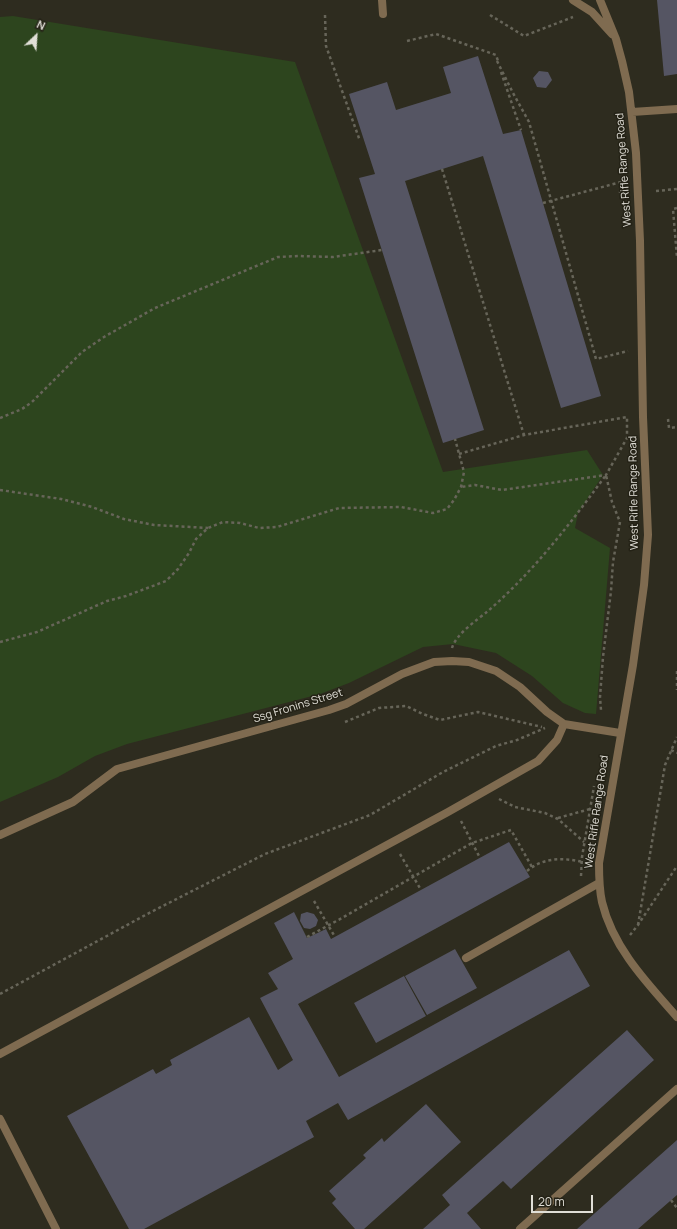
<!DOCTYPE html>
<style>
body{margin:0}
#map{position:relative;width:677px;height:1229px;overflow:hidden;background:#2e2c1f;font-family:Manrope,sans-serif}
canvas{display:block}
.north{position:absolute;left:16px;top:16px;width:40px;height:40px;-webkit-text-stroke:3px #242216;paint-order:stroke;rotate:25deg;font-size:11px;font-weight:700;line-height:16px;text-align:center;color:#e1dfd7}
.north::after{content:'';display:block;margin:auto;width:14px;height:18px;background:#e1dfd7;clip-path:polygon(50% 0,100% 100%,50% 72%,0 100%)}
.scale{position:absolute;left:531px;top:1195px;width:62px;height:18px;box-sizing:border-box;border:2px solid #e1dfd7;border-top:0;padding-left:5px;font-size:12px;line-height:14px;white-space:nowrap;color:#e1dfd7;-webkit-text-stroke:3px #242216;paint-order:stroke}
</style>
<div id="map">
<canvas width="677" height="1229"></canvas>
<div class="north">N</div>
<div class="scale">20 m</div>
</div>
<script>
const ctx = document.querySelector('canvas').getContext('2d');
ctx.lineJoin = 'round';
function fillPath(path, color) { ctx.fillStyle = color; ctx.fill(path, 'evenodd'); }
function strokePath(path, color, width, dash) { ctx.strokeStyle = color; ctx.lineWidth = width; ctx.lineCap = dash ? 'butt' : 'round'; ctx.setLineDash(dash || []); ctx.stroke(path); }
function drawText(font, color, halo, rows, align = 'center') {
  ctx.font = font + ' Manrope,sans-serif'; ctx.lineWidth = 3; ctx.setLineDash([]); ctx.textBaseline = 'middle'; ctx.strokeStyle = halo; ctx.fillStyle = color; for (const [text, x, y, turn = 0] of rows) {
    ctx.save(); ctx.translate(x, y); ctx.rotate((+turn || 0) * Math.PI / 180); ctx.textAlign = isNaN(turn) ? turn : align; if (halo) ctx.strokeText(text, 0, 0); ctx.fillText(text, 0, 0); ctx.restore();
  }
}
const green = new Path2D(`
 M13,16L295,62L443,472L587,450L603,475L578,513L575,528L610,548L596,714L585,713L563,703L532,676L496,653L453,644L423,647L349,683L320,694L127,744L95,756L58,777L0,802V17Z`);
const building = new Path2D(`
 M657,0H677V74L664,76Z
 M478,56L503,134L521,130L601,396L561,408L483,156L405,181L484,430L443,443L359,178L375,174L349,94L387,82L396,110L451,93L443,67Z
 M539,71L548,72L552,80L546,88L537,87L533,78Z
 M509,842L530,877L298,1004L339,1077L569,950L590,986L348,1120L338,1103L306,1121L314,1137L144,1229H129L67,1116L153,1069L156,1074L172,1065L170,1060L249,1017L278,1070L293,1060L260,998L278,989L268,973L293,959L274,923L294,912L307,938L326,929L331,939Z
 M307,912L314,914L318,920L316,926L310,929L304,928L300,921L301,914Z
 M455,949L477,988L427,1015L405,976Z
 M404,976L426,1016L376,1043L354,1003Z
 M627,1030L654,1060L511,1189L503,1181L467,1213L481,1229H423L450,1205L442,1195Z
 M426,1104L461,1142L364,1229H355L332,1203L336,1199L329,1191L366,1158L363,1155L382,1138L384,1142Z
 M677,1140V1195L638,1229H577Z`);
const path = new Path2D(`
 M325,15L326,46L360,141
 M490,15L524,36L573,17
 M407,41L436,34L496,55L498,61
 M497,61L513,93L529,122L596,359L628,351
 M501,72L521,130
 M442,169L524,435
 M656,191L677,189
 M543,203L621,182L620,193
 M677,208L673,209L677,258
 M0,418L22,409L32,402L82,352L104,337L155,308L278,257L299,256L333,257L382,250
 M668,419L669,428L677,427
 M459,454L524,435L627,417V438L606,475L502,490L475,485L461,487
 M0,490L61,499L92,507L124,519L154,525L208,528
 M0,642L37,632L107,601L126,596L166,581L178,569L189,553L196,539L208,528L223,522L240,523L259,528L277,527L339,508L401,507L433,513L447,509L454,500L461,487L464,472L455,439
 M452,648C456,634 477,620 488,611C534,571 570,524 606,475L612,502L620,522L613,562L611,591L603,657L600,697L601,710
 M677,671V690
 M345,722L379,708L406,706L423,714L440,720L478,712L542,727
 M671,750L677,753
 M499,799L515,807L545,813L558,819L584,842
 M558,818L590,809
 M461,821L480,858
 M400,854L421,890
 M527,871C542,858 563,857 582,862
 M581,876L582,857L594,786
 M314,901L335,937
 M638,925L665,765L677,737
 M630,935L638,925L677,866
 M307,937L342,918L472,843L511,830L532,867
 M0,994L151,912L265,854L370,815L443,772L496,746L517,740L545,728
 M671,1200L677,1208`);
const lane = new Path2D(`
 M382,0L383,14
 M573,0L592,12L612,34
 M600,0L616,39L622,61L629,92L636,153L640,241L643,417L648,535L644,585L633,665L599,863C599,876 599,889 602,902C613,948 647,983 677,1017
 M632,112L677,109
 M466,958L599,883
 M0,1119L56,1229
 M520,1229L677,1089`);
const street = new Path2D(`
 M0,835L73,802L117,769L329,710L346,704L402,674L434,662L452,661L469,662L496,671L520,687L547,712L564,724L620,733
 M0,1054L448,812L538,761L557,740L564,724`);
const streetNames = [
 ["West Rifle Range Road",624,170,-94],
 ["West Rifle Range Road",634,493,-91],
 ["Ssg Fronins Street",298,706,-17],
 ["West Rifle Range Road",597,812,-82]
];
fillPath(green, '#2d451e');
fillPath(building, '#555563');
strokePath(path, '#676559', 2.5, [3, 3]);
strokePath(lane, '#7f6b50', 8);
strokePath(street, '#7f6b50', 8);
drawText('11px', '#e1dfd7', '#242216', streetNames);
</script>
